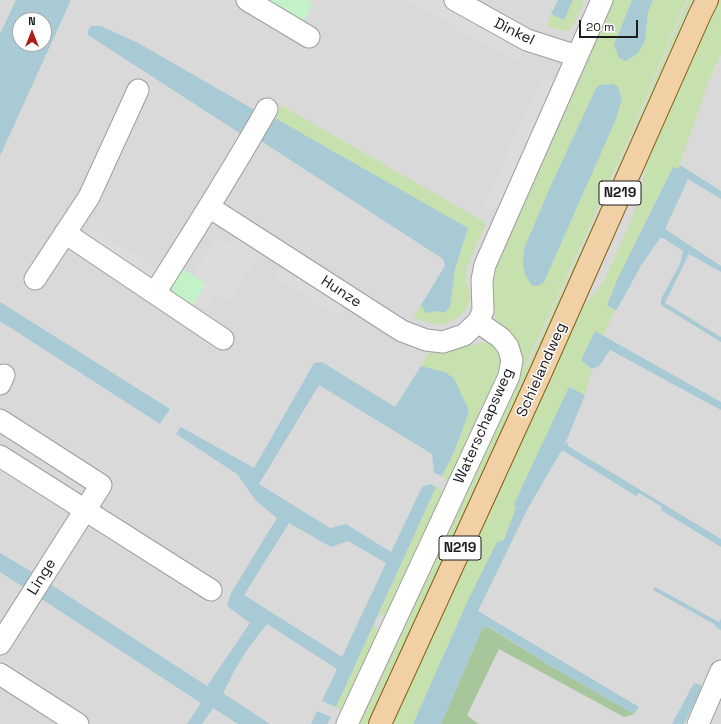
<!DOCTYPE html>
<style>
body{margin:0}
#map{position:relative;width:721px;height:724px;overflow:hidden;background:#ece9e3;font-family:"Space Grotesk",sans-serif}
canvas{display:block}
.north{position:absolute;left:12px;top:12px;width:40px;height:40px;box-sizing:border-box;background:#fff;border:1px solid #a4a4a4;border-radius:50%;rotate:0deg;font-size:11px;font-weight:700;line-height:16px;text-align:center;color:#1c1c1c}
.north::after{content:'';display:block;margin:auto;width:14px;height:18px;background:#b01a18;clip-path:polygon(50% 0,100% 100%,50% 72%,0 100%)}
.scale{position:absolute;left:579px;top:20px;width:59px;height:18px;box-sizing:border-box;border:2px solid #1c1c1c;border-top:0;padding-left:5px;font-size:12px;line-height:14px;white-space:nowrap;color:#1c1c1c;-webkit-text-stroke:3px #fff;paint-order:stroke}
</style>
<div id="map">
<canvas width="721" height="724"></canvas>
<div class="north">N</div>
<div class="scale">20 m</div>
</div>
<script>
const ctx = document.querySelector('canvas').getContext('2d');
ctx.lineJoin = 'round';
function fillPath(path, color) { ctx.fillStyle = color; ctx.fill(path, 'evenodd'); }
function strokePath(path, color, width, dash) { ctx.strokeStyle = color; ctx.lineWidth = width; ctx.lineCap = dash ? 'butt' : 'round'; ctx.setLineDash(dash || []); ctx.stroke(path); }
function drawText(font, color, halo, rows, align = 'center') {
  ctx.font = font + ' "Space Grotesk",sans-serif'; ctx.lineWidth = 3; ctx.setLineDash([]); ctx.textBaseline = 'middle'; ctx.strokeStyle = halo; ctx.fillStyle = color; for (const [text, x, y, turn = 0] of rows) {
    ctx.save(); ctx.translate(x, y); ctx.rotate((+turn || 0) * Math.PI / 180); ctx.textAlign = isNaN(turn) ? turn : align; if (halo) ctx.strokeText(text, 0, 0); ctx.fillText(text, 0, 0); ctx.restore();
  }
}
const residential = new Path2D(`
 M0,0H721V724H0ZM20,20H44V44H20Z`);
const grass = new Path2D(`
 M573,0H584C581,8 574,31 565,31C559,31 552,27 547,25L551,14L564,20Z
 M612,0H632L614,45L645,41L648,12L653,0H686L634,126L583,241L525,366L527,367L598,212L645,104L688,0H692C642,126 585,249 529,372C475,490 421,607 367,724H356L516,375L506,330L499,323L495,317L493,308L492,289L493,276L497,262ZM596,88L622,99L616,119L544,282L524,249L548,192Z
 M716,0H721V54L708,83L678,169L673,167L618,278L607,305L615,310L603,336L595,331L581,360L592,369L585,395L569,387L516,508L504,540L500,541L470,596L413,724H391L581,309L603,283L627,229L636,209L641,190L646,163Z
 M281,105L486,223L466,270V280L469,289L470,299L466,309L459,316L447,323L436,325L413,317L421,305L426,313L437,311L445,313L450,306L455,269L468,228L275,118Z
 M481,342L495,343L501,352V365L472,432L450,480H446L442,476C454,455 461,434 469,411L444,372L421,366L430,351L454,349Z
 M436,487L442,490L445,495L390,616L378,615Z
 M374,624L380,637L342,710L336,707Z`);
const forest = new Path2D(`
 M486,627L490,628L544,662L634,714L624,717L499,649L467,715L478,724H441L482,629Z`);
const park = new Path2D(`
 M271,0H307L313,4L302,25L272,6Z
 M180,267L206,284L191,308L174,297L171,281Z`);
const parking = new Path2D(`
 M406,0H438L524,50L517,63Z
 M542,77L555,82L497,211L484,205Z
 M92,228L157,269L150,281L85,240Z
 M236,234L260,254L230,300L218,293L207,310L195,302L206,284L207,282L194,272L217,237L227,242L230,243Z
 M284,265L345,305L337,317L275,277Z`);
const water = new Path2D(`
 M16,0H71L0,156V34ZM20,20H44V44H20Z
 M558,0H573L564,20L551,14Z
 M632,0H653L648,12L645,41L638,53L626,61L619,58L614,45Z
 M91,26H101L140,44L258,112L275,118L468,228L455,269L450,306L445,313L437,311L426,313L421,305L445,266L443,259L261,141L244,136L88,35V30Z
 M613,84L618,87L622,99L616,119L544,282L538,286L531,285L525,274L523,265L524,249L548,192L596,88L600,85Z
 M680,165L721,191V199L688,179L665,229L721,266V272L689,254L665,303L721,337V342L661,305V299L680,264L683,251L663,238H660L642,264L616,311L607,305L618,278L673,167L678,169Z
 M0,302L170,409L160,424L0,321Z
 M595,331L721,402V410L610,350L599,366L592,369L581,360Z
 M322,362L395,407L421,366L444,372L454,378L469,411C461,434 454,455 442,476L434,473L432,454L319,385L259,484L330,528L346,524L391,552L422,487L430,484L436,487L336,707L322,701L337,669L267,624L249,647L237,666L223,693L270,724H238L213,708L202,724H187L201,703L0,572V553L27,569L207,686L250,623L227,606L231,593L277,518L256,501L237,474L176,434L181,427L254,468L314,363ZM289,523L331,547L348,541L386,563L342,657L244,595Z
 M569,387L585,395L565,444L568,442V446L721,539V547L661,510L662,507L639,493L636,496L562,450L528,508L478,611L639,707L634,714L544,662L491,628L486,627L482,629L441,724H413L470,596L497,542L504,540L516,508L514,504Z
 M655,587L719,622L721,619V630L717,628L714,624L653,590Z
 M694,683L701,685L702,688L684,724H672Z
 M317,711L331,717L327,724H311Z`);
const minor = new Path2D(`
 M247,0L309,37
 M455,0L527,40L577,56
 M209,207L402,331L426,340L443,342L464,335L478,322L483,311L482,280L485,265L602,0
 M65,233L223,339
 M35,279L89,197L138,90
 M155,293C193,232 232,172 267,109
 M0,384L4,375
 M0,420L101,485L0,644
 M0,456L211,590
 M0,674L78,724
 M347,724L509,376L512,360L508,347L501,338L478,322
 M698,724L721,671`);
const primary = new Path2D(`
 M380,724L541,372L700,14L707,0`);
const shields = [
 [620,193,42],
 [460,548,42]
];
const shieldNames = [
 ["N219",620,193],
 ["N219",460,548]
];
const streetNames = [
 ["Dinkel",514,32,26],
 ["Hunze",341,292,33],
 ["Schielandweg",542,370,-66],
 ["Waterschapsweg",484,426,-66],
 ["Linge",42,577,-58]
];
fillPath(residential, '#dad9d9');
fillPath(grass, '#c6e1ae');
fillPath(forest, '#a8c69c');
fillPath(park, '#c4f2c8');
fillPath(parking, '#dcdcdc');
fillPath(water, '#a8cad5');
strokePath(minor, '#9d9d9d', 23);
strokePath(primary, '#825e12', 24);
strokePath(minor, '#fff', 21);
strokePath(primary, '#f0d0a4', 22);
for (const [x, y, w] of shields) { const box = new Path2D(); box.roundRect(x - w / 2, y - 12, w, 24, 3); ctx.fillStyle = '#fff'; ctx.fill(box); strokePath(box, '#1c1c1c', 1); }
drawText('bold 14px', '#1c1c1c', null, shieldNames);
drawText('15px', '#1c1c1c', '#fff', streetNames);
</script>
